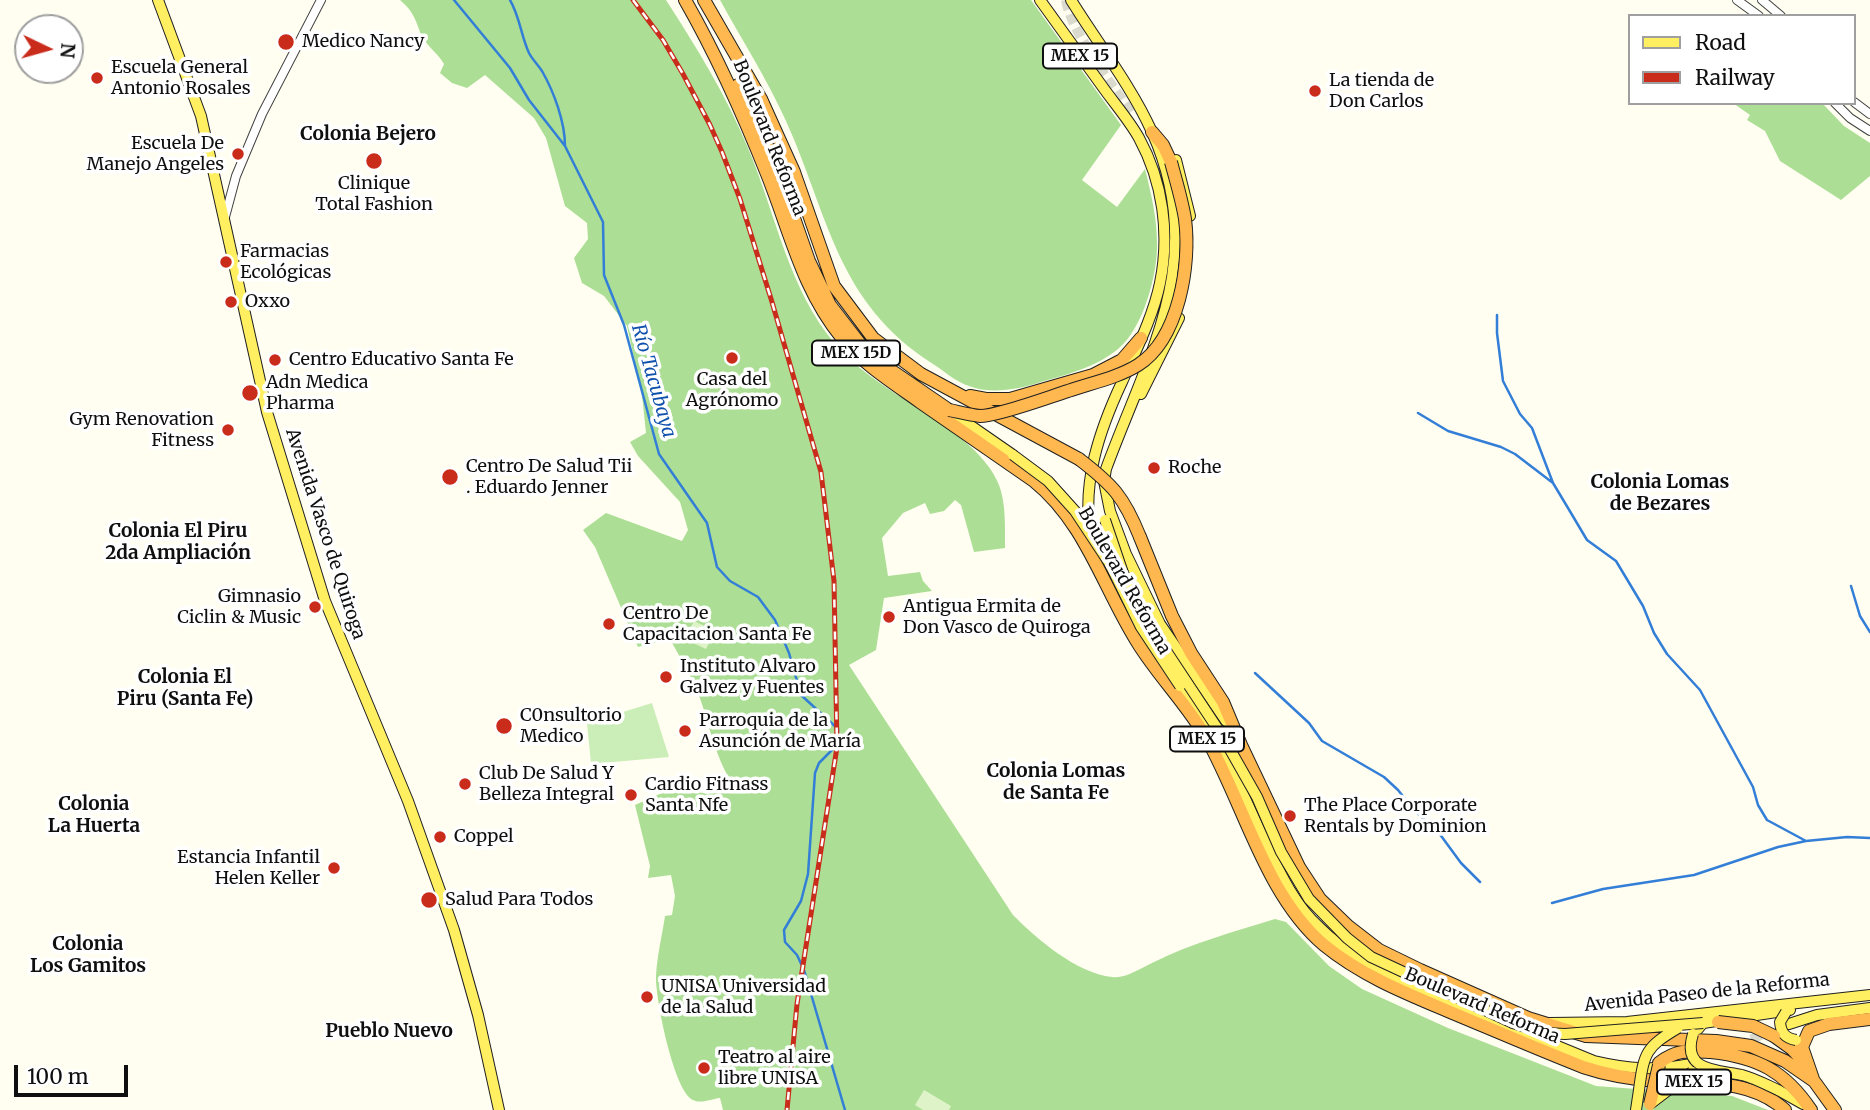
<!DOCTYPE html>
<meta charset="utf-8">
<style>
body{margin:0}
#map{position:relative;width:1870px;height:1110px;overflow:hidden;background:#fffef1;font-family:Merriweather,serif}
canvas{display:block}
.legend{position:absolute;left:1628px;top:14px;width:228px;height:91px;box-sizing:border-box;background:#fff;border:2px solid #9f9f9f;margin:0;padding:9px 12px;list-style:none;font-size:21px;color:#0f0f0f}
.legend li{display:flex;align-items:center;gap:14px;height:35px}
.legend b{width:35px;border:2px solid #9f9f9f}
.north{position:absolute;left:14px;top:14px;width:70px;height:70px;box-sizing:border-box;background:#fff;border:2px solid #9f9f9f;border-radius:50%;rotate:95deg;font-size:19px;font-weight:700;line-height:28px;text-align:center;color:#0f0f0f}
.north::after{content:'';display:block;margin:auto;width:24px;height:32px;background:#ca2c1c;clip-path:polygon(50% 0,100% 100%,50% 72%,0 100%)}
.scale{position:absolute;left:14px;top:1065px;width:114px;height:32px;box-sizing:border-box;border:4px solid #0f0f0f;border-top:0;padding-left:9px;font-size:21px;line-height:24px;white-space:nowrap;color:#0f0f0f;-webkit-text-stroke:5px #fff;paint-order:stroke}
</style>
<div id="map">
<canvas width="1870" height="1110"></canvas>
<ul class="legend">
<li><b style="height:9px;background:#ffef61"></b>Road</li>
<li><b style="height:9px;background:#ca2c1c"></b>Railway</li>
</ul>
<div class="north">N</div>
<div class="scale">100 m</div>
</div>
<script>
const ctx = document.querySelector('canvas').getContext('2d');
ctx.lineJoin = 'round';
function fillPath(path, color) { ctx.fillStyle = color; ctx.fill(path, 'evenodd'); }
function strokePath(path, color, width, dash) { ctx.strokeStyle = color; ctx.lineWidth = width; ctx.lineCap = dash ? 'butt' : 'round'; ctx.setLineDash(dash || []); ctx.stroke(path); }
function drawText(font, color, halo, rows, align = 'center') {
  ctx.font = font + ' Merriweather,serif'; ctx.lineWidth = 7; ctx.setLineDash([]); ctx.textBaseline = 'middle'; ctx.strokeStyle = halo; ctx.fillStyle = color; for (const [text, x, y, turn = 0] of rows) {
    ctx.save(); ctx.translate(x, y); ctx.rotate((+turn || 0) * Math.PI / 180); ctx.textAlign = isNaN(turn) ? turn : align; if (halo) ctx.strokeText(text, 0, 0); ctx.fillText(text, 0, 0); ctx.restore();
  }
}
const green = new Path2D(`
 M652,703L669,757L591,764L587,723Z`);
const forest = new Path2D(`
 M400,0H666C697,48 726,95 748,148C776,214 788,289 836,345C877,395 977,428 999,485C1006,503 1005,528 1005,548L974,552L961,505L955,500L944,511L930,514L925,503L903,513L882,538L888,576L920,572L923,581L932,591L884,598L876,650L849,665L1013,915C1037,939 1076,973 1112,977C1125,979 1141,968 1152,963C1191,943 1234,932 1275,919L1286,922L1329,966L1362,989L1448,1028L1596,1086L1732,1096L1768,1110H723L720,1098C712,1099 701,1104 693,1100C674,1092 655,997 656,976C657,956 662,936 665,916L672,915L675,896L671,875L648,878L650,866L635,805L662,793L693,791L708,794L731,781C713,753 709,719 696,688C689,672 679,656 670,639L638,647L595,547L583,530L606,513L682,541L688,530L680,502L638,456L630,442L646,433L642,395L627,326L604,296L582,283L574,258L588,239L587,223L565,206L546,138L534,118L485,75L467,88L452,83L440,73L444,64C438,53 424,44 420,32C415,18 412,10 400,0Z
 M720,0H1031L1121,125L1082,180L1117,207L1145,169C1151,193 1157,218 1157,242C1158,274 1143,329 1118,349C1096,367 1069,374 1041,382C1019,389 991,395 969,386C956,382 944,371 933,364C836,302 829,216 786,121C767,79 742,40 720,0Z
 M1733,103H1822L1844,126L1870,143V176L1841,200L1780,161L1765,131L1747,120L1750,115Z`);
const pitch = new Path2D(`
 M694,621L715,631L706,649L685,639Z
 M924,1090L951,1106L949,1110H923L915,1105Z`);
const stream = new Path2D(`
 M454,0L510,68L529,100L565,146L603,222L604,275L624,325L659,454L707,523L717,567L730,581L758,597L775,620L789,653L801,695L838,729V744L819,763L815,773L808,874L801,901L784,930L785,942L797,955L804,970L845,1110
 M510,0C520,17 521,36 529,53C532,59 538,65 542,71C554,92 565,122 565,146
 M1497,315V333L1503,381L1520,414L1532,428L1553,483L1568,508L1587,540L1616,561L1643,606L1654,633L1667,654L1700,690L1753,787L1758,805L1767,820L1806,841
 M1418,413L1448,431L1501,447L1515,454L1553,483
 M1851,586L1860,616L1870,632
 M1255,673L1309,723L1322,741L1384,777L1398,790L1413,809L1439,833L1461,863L1480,882
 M1552,903L1603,889L1694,875L1778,847L1806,841L1847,837L1870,838`);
const majorTunnel = new Path2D(`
 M1066,0C1071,32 1112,84 1131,113
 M1738,1046L1771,1030`);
const minor = new Path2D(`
 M1737,0L1759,16
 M1762,0L1781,16
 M1854,102L1870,114
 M1835,103L1850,118L1870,131
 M225,217L236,176L262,114L321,0`);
const major = new Path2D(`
 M158,0L201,116L267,412L325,601L408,801L454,930L478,1015L499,1110
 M1040,0C1061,29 1081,57 1102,86C1114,103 1129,120 1139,138C1163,182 1170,234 1160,283C1153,317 1136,350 1122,382C1100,429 1081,483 1091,536
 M1071,0C1097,42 1132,87 1152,132C1209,259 1149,352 1106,469L1104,481L1110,511L1126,554L1160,624L1226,721
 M1176,160L1190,216
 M1141,394L1179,318
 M951,412L1013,455
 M1180,686C1219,732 1241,792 1267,846C1281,875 1295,905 1319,927C1346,954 1380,971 1414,987L1594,1061C1628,1069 1656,1071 1691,1064
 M1550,1023L1627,1022L1870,995
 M1789,1024L1817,1015L1870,1008
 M1698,1029L1703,1023L1790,1010
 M1778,1090L1803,1104
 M1636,1110L1639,1090`);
const highway = new Path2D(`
 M685,0C717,56 743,114 767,174C790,231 802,289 842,338C863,364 892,382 920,402C958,428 996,455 1034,481C1085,522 1103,587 1136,640C1157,675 1187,704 1207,739C1244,805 1266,896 1324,945C1363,977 1410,995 1455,1014C1498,1032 1540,1050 1583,1067C1607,1075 1631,1079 1657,1081C1701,1084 1749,1078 1785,1110
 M704,0L761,99L794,172L834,286L873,338L921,374L1079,459
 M738,85L774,161L809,261L830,305L860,344L879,362L949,410
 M1152,132L1163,145L1171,162
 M970,396L986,399H1010L1093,375L1122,360L1141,338
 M1140,537L1172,616L1191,653L1223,702L1241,745L1299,867L1320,899L1348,926L1379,950L1420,970L1528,1018L1586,1036L1716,1041L1751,1046L1785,1061L1814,1081L1835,1110
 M1774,1036L1792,1049L1803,1061
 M1659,1063C1677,1049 1689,1051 1711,1052C1757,1057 1785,1071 1811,1110
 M1813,1079L1802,1047L1809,1031L1829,1024L1870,1019`);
const rail = new Path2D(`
 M633,0L663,40L683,74L710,125L722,152L740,199L772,302L821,472L834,581L837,747L797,1004L787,1110`);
const majorBridge = new Path2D(`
 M1013,455L1048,481L1075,511L1110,564L1141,627L1180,686
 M1105,520L1124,576L1145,619L1223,737L1257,797L1281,852L1309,899L1347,938L1371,957L1513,1023L1545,1033L1565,1034L1703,1023
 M1786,1012L1780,1022C1781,1033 1785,1038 1796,1040
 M1693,1034C1681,1072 1718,1070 1742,1075C1754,1078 1767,1085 1778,1090
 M1639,1090C1644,1052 1646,1047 1678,1028
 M1650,1104L1692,1072`);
const highwayBridge = new Path2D(`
 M949,410C959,412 970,415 980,416C998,416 1049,397 1068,391C1091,383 1117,378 1138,365C1179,339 1191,264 1185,219C1182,200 1176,181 1171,162
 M1079,459C1113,485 1124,497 1140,537
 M1718,1022L1753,1026L1774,1036
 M1650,1104L1659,1065`);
const markers = [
 [286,42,9,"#ca2c1c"],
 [97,78,7,"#ca2c1c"],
 [1315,91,7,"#ca2c1c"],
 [238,154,7,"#ca2c1c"],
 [374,161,9,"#ca2c1c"],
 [226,262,7,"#ca2c1c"],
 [231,302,7,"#ca2c1c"],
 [732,358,7,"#ca2c1c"],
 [275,360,7,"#ca2c1c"],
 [250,393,9,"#ca2c1c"],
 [228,430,7,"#ca2c1c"],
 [1154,468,7,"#ca2c1c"],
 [450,477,9,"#ca2c1c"],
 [315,607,7,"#ca2c1c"],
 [889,617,7,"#ca2c1c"],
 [609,624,7,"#ca2c1c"],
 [666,677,7,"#ca2c1c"],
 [504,726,9,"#ca2c1c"],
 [685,731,7,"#ca2c1c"],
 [465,784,7,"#ca2c1c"],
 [631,795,7,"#ca2c1c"],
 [1290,816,7,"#ca2c1c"],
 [440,837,7,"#ca2c1c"],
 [334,868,7,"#ca2c1c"],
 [429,900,9,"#ca2c1c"],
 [647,997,7,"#ca2c1c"],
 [704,1068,7,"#ca2c1c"]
];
const shields = [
 [1080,56,74],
 [856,353,88],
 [1207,739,74],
 [1694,1082,74]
];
const shieldNames = [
 ["MEX 15",1080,56],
 ["MEX 15D",856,353],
 ["MEX 15",1207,739],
 ["MEX 15",1694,1082]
];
const poiNames = [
 ["Medico Nancy",302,42],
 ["Escuela General",111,68],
 ["Antonio Rosales",111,89],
 ["La tienda de",1329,81],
 ["Don Carlos",1329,102],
 ["Escuela De",224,144,"right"],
 ["Manejo Angeles",224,165,"right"],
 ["Clinique",374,184,"center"],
 ["Total Fashion",374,205,"center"],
 ["Farmacias",240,252],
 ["Ecológicas",240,273],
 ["Oxxo",245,302],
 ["Centro Educativo Santa Fe",289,360],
 ["Casa del",732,380,"center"],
 ["Agrónomo",732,401,"center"],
 ["Adn Medica",266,383],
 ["Pharma",266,404],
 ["Gym Renovation",214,420,"right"],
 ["Fitness",214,441,"right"],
 ["Centro De Salud Tii",466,467],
 [". Eduardo Jenner",466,488],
 ["Roche",1168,468],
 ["Gimnasio",301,597,"right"],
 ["Ciclin & Music",301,618,"right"],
 ["Antigua Ermita de",903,607],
 ["Don Vasco de Quiroga",903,628],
 ["Centro De",623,614],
 ["Capacitacion Santa Fe",623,635],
 ["Instituto Alvaro",680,667],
 ["Galvez y Fuentes",680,688],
 ["C0nsultorio",520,716],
 ["Medico",520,737],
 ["Parroquia de la",699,721],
 ["Asunción de María",699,742],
 ["Club De Salud Y",479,774],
 ["Belleza Integral",479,795],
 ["Cardio Fitnass",645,785],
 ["Santa Nfe",645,806],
 ["The Place Corporate",1304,806],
 ["Rentals by Dominion",1304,827],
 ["Coppel",454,837],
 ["Estancia Infantil",320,858,"right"],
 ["Helen Keller",320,879,"right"],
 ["Salud Para Todos",445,900],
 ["UNISA Universidad",661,987],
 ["de la Salud",661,1008],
 ["Teatro al aire",718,1058],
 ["libre UNISA",718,1079]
];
const streetNames = [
 ["Boulevard Reforma",769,138,68],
 ["Avenida Vasco de Quiroga",325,534,72],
 ["Boulevard Reforma",1124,581,60],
 ["Avenida Paseo de la Reforma",1707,993,-6],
 ["Boulevard Reforma",1482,1006,23]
];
const neighbourhoodNames = [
 ["Colonia Bejero",368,135],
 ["Colonia Lomas",1660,483],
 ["de Bezares",1660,505],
 ["Colonia El Piru",178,532],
 ["2da Ampliación",178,554],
 ["Colonia El",185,678],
 ["Piru (Santa Fe)",185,700],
 ["Colonia Lomas",1056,772],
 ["de Santa Fe",1056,794],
 ["Colonia",94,805],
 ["La Huerta",94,827],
 ["Colonia",88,945],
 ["Los Gamitos",88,967],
 ["Pueblo Nuevo",389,1032]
];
const waterNames = [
 ["Río Tacubaya",653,381,74]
];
fillPath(green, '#cbedb7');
fillPath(forest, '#acdf95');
fillPath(pitch, '#dff3c9');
strokePath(stream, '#337ed7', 2.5);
strokePath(majorTunnel, '#dbdacf', 10, [10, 5]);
strokePath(minor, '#424242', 10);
strokePath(major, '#202020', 12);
strokePath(highway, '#202020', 14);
strokePath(minor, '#fff', 8);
strokePath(major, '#ffef61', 10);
strokePath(highway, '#feb84f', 12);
strokePath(rail, '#ca2c1c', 5);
strokePath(rail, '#fff', 2.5, [8]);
strokePath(majorBridge, '#202020', 12, []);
strokePath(highwayBridge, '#202020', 14, []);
strokePath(majorBridge, '#ffef61', 10);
strokePath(highwayBridge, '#feb84f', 12);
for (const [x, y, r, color] of markers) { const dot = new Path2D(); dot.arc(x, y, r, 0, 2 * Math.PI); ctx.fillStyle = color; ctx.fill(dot); strokePath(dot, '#fff', 2.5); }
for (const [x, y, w] of shields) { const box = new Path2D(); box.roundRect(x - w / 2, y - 12.5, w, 25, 5); ctx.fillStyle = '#fff'; ctx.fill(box); strokePath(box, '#0f0f0f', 2); }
drawText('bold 16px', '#0f0f0f', null, shieldNames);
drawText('18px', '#0f0f0f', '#fff', poiNames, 'left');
drawText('18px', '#0f0f0f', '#fff', streetNames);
drawText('bold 19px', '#0f0f0f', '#fff', neighbourhoodNames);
drawText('italic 19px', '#0e50ab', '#fff', waterNames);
</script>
